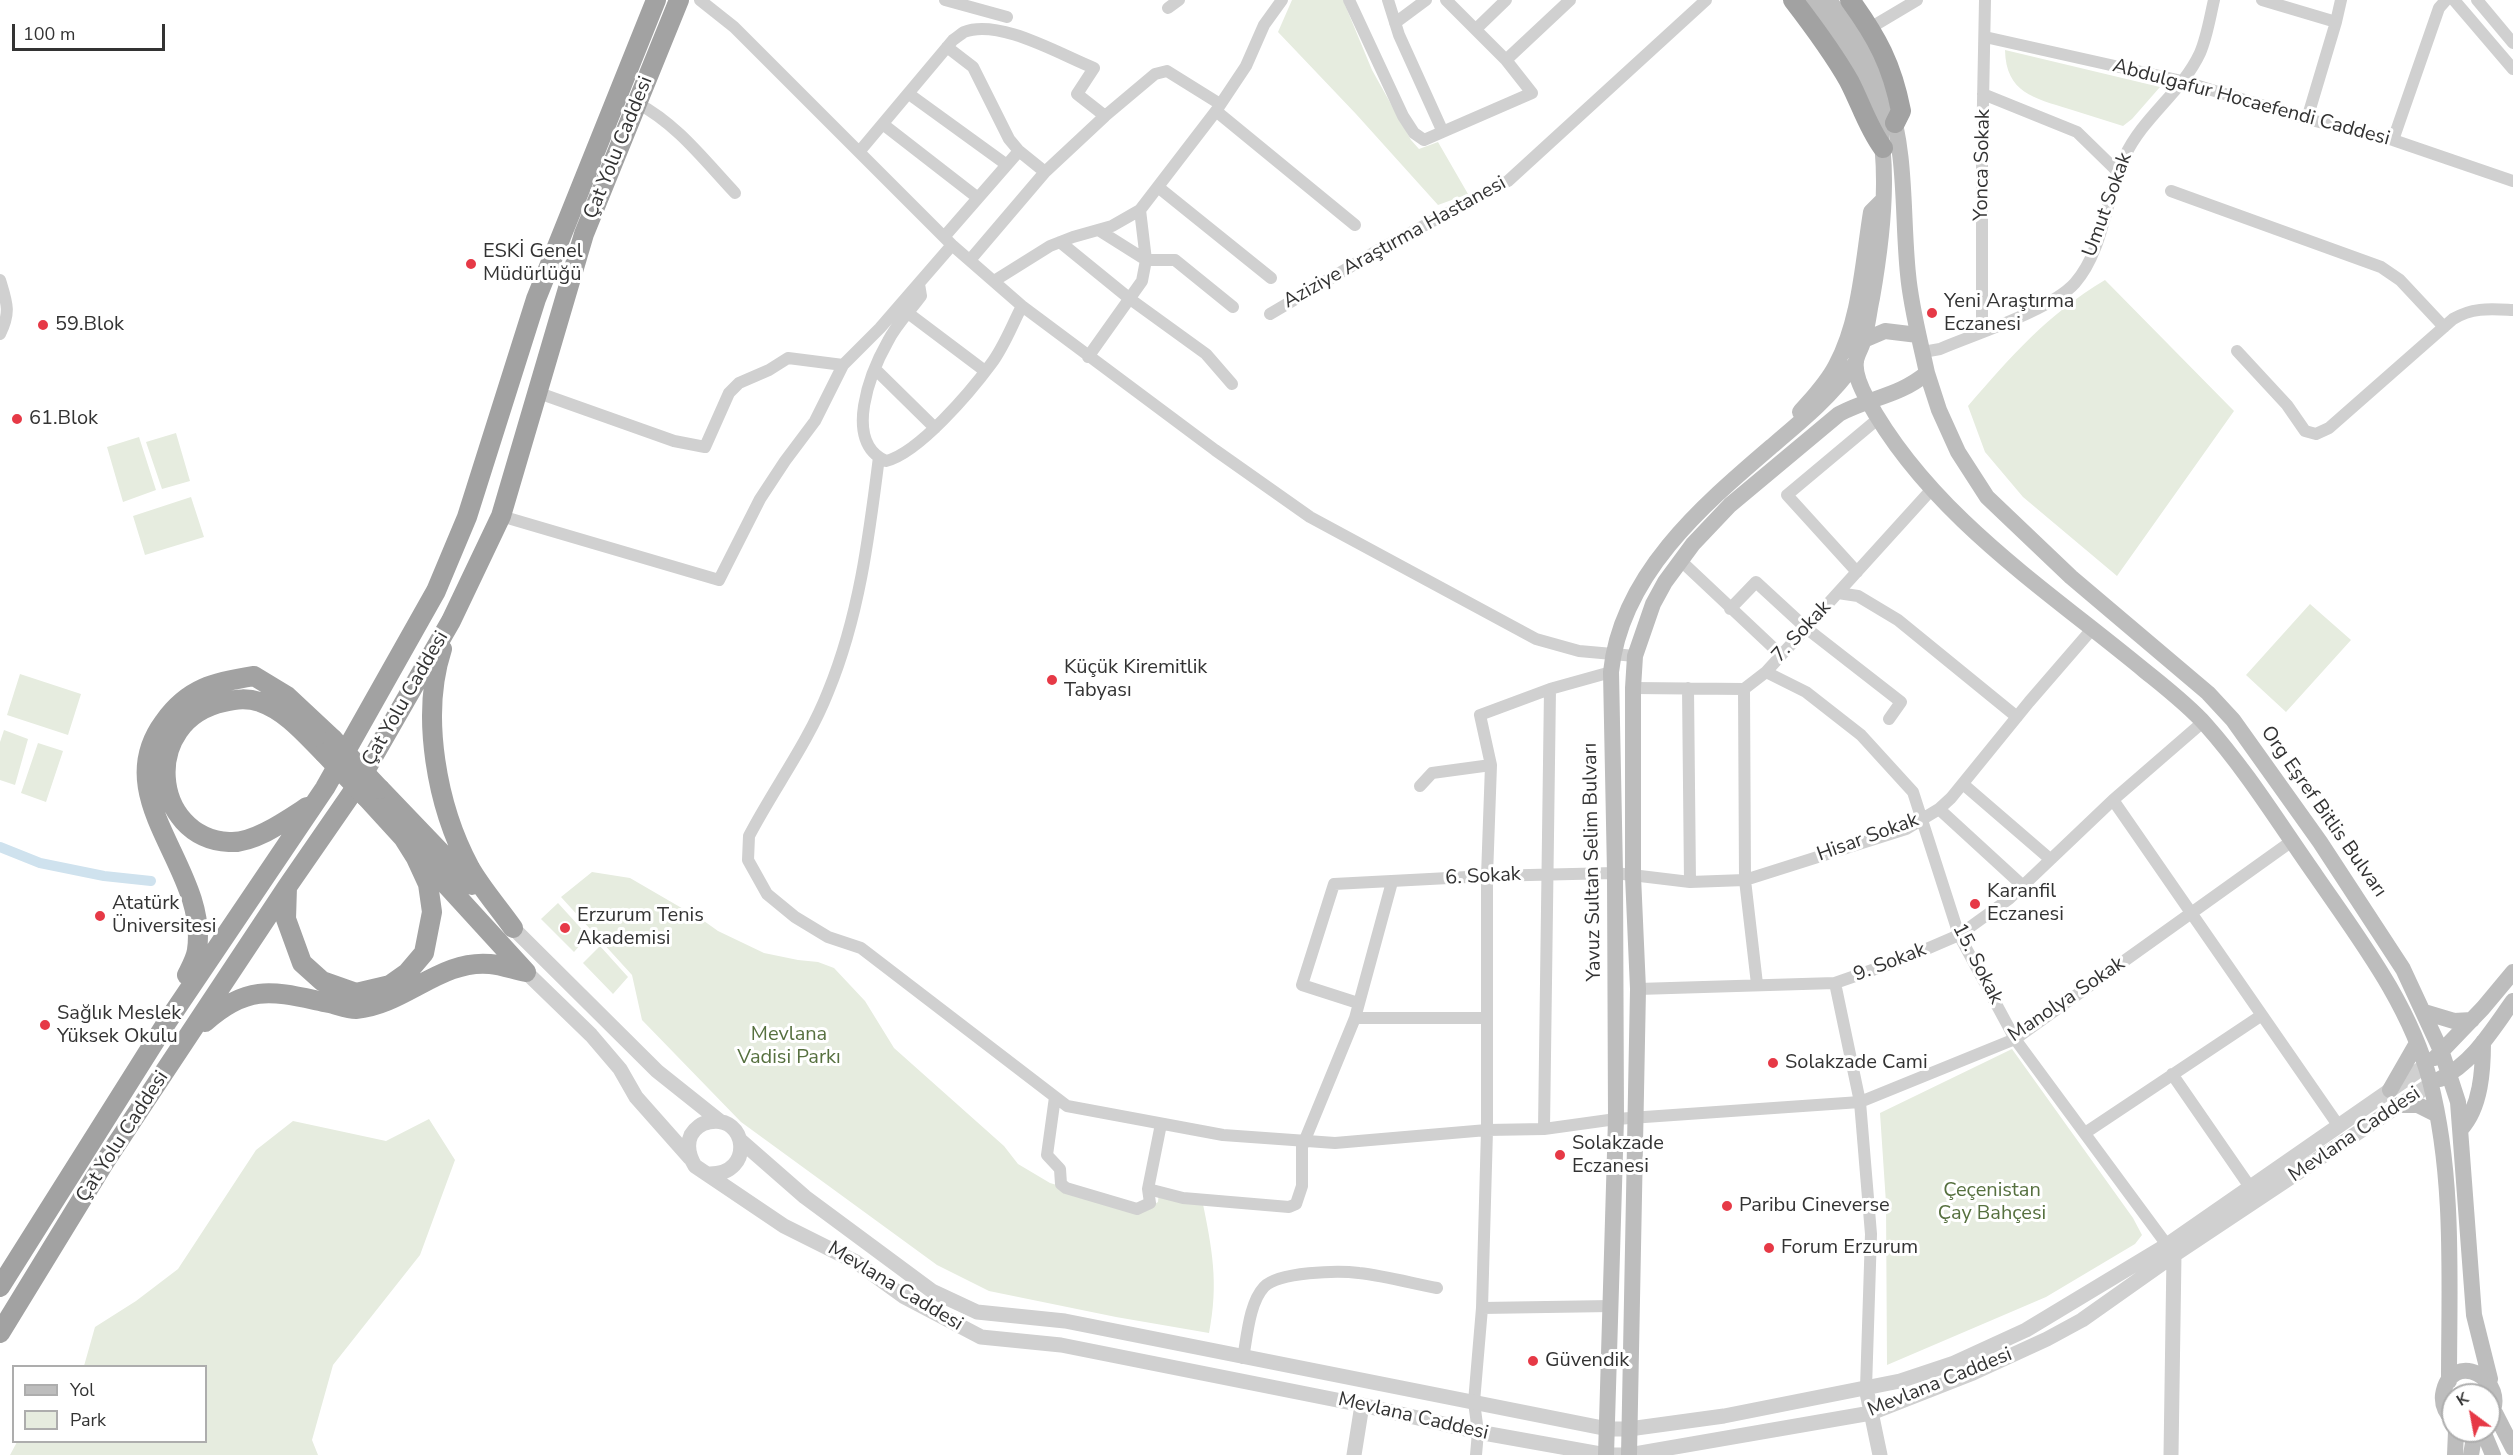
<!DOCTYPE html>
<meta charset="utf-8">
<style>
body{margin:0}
#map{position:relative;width:2513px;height:1455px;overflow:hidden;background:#fff;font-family:"Nunito Sans",sans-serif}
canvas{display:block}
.legend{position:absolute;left:12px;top:1365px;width:195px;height:78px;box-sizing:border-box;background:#fff;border:2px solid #adadad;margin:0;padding:8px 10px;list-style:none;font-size:18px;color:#333}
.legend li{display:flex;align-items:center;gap:12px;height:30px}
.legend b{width:30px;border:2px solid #adadad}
.north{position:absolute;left:2441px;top:1383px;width:60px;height:60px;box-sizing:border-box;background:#fff;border:2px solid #adadad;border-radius:50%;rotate:328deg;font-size:16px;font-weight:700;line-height:24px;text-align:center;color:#333}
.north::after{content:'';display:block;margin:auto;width:21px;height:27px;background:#e63946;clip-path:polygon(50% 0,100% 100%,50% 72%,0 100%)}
.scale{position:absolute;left:12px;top:24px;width:153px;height:27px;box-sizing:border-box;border:3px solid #333;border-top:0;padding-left:8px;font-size:18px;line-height:21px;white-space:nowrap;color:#333;-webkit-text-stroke:4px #fff;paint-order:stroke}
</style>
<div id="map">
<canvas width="2513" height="1455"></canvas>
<ul class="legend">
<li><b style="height:8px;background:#bdbdbd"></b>Yol</li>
<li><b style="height:16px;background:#e6ecdf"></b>Park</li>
</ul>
<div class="north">K</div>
<div class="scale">100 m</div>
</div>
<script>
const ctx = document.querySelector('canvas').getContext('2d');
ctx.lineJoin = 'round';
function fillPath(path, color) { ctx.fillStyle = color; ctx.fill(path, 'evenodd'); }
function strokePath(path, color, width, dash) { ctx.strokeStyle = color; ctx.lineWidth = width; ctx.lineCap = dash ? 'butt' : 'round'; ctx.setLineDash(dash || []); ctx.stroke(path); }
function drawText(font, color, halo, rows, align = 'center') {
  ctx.font = font + ' "Nunito Sans",sans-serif'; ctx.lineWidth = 6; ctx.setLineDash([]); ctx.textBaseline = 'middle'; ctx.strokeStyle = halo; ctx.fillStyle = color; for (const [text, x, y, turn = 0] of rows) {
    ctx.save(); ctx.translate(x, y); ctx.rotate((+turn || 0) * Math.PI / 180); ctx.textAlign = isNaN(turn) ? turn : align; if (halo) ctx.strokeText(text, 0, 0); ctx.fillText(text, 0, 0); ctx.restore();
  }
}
const green = new Path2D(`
 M1292,0H1343L1372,70L1411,140L1419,149L1438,142L1468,194L1438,205L1356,114L1278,32Z
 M2005,50L2160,87L2132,119L2123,126C2105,120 2087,115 2069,109C2034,98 2006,93 2005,50Z
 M2105,280L2234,411L2117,576L2023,497L1985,452L1968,406C2012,355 2047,315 2105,280Z
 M176,433L190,481L162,489L146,442Z
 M139,437L156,490L123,502L107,447Z
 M191,497L204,537L145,555L133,516Z
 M2310,604L2351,640L2286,712L2246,675Z
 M20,674L81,694L68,735L7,715Z
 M4,730L28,739L15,785L0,780V742Z
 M38,743L63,751L46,802L21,793Z
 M592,872L630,878L704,921L718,931L764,953L798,960L818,962L834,968L865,1001L894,1048L1004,1146L1018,1164L1050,1183L1144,1211L1158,1202L1159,1191L1202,1199C1212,1249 1219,1282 1209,1333L1116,1317L989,1291L937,1265L741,1122L642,1020L632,975L561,897Z
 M558,903L588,936L574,952L541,919Z
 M600,946L628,977L613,994L583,963Z
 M2012,1049L2133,1218L2142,1235L2135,1244L2046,1297L1887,1365L1886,1203L1880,1113Z
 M429,1119L455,1160L420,1255L333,1365L312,1440L318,1455H10L17,1442H206V1366H84L95,1327L136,1301L178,1269L256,1150L293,1121L386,1141Z`);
const canal = new Path2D(`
 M0,847L40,863L104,876L151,881`);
const minor = new Path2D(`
 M700,0L734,27L952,245L1022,306L1215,450L1310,517L1536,639L1579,651L1635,656
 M945,0L1007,17
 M1349,0L1403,116L1414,133L1424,140L1532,93L1506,60L1446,0
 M1388,0L1399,35L1442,130
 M2262,0L2336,22L2307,119
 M2454,0L2513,69
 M2477,0L2513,43
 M1168,8L1179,0
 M2336,22L2341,0
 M1395,23L1426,0
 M1870,28L1917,0
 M1476,29L1506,0
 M1985,37L2182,81L2307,119L2393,140L2513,181
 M947,47L973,67L1009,139L1019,151L1045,172
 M1506,60L1570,0
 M909,94L1007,165
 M1983,94L2077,132L2118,172
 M637,103C677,124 704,160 735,193
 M1216,111L1355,225
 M884,125L978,198
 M2393,140L2439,8L2446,0
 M859,152L953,40C956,38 961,34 964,32C999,18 1061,55 1094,68L1077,94L1105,116
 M1158,187L1271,278
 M2171,191L2381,267L2400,280L2444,327
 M1100,231L1146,260H1175L1233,307
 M944,237L1019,151
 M1060,242L1130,299L1206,354L1232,384
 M970,260L1045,172L1105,116L1155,74L1167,71L1220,104
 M0,280C7,303 11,312 0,334
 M994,281L1050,246L1073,237L1112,226L1140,210L1216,111L1246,66L1264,25L1282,0
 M919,284L921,296C910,311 896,325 888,341C871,371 842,442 886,461C919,453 971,391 991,364C1004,347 1012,325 1022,306
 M908,313L985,371
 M1270,314L1382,248L1508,181L1706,0
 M1982,331V153L1985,0
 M2237,351L2287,405L2305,431L2316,434L2329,428L2453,319C2473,307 2491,309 2513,310
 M1923,352L1940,349C1975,334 2051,310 2075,283C2104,250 2106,195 2125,156C2143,117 2182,92 2200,53C2207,37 2210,17 2214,0
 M1088,357L1142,281L1146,260L1140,210
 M875,369L935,428
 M536,392L674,441L705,447L729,393L739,383L769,370L788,358L843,365L880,328L952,245
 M879,457C869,537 859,617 828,692C808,743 774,788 749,836L748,860L767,894L795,917L828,937L861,948L1067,1106L1223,1135L1335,1143L1487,1130L1544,1129L1616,1119L1860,1102L2015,1039L2292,841
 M501,516L719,580L760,499L785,461L815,421L843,365
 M1680,560L1781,655
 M1857,572L1787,495L1879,418
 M1838,593L1858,596L1898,620L2017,717
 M1730,609L1756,582L1806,628L1901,702L1889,719
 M1766,672L1806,692L1861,735L1913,792L1959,935L2015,1039L2167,1245
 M1633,688L1744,689L1766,672L1932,489
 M1688,688L1690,882
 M1744,689L1745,880L1757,984
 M1963,784L2050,859
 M1420,786L1432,773L1491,765
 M2113,800L2338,1125
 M1939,809L2023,886
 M1835,983L1860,1102L1871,1234L1866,1388
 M1638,989L1835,983L1901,960L1959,935L2009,899L2113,800L2203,722
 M1358,1003L1302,985L1334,884L1487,876L1615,873L1690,882L1745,880L1906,829L1939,809L1951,798L2029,702L2093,628
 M1355,1018H1487
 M2172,1074L2250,1187
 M1055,1097L1047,1155L1060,1169L1061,1184L1066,1188L1137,1209L1150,1203L1148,1189L1161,1124
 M1544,1129L1550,689
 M2085,1133L2262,1015
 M1148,1189L1183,1198L1289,1207L1296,1204L1302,1186V1147L1355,1018L1392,882
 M1482,1308L1611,1306
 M1243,1358C1247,1338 1249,1303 1264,1287C1278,1272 1338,1270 1359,1273C1385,1276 1411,1283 1437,1288
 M1476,1455L1478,1432L1474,1402L1482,1308L1487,1130V876L1491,765L1480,715L1550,689L1611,672`);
const tertiary = new Path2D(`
 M513,928L657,1071L721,1122
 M526,972L591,1035L620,1069L636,1097L690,1158
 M741,1141L805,1197L932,1291L977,1312L1065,1321L1608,1429H1629L1724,1416L1900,1381L1954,1363L2026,1330L2167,1245L2425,1066
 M710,1174C755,1174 747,1114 709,1122C702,1123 695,1128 691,1135C686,1146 689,1156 695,1166L784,1226L856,1262L903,1296L981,1337L1061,1345L1362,1405L1478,1432L1606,1455H1629L1871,1413L1973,1373L2047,1339L2082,1320L2174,1255L2431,1084
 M2170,1249L2174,1255L2171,1455
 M1866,1388L1880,1455
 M1354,1455L1362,1405`);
const secondary = new Path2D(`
 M1813,0C1831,24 1850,47 1863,74C1895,138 1884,229 1872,298C1869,311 1868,325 1864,338C1863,346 1857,353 1856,361C1854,374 1861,388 1867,399C1930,515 2046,589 2145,671C2166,688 2188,705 2206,725C2247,771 2280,825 2316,876C2360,940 2410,1005 2430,1081C2455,1178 2449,1282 2449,1381
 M1864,340L1885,331L1918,335
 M1927,373L1939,410L1958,452L1987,497L2071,577L2208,693L2233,720L2320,842L2403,969L2442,1053L2458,1102L2474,1315L2490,1379
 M1800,412C1813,397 1827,383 1836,365C1860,321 1863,261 1871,212L1881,202
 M2424,1012L2454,1021L2472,1020
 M2435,1058L2483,1008L2513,972
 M2440,1079C2473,1063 2492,1030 2513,1001
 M2390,1090L2417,1043
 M2399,1105H2418L2436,1114
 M2461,1129C2481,1107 2483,1070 2483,1042
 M2495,1413L2513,1448
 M2453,1420C2446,1413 2442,1404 2443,1395C2450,1347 2513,1379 2489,1419
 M2483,1431L2493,1455
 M1606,1455L1616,1119L1615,873L1611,672C1621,575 1702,506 1772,446C1803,420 1832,396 1856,362
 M1629,1455L1638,989L1633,876V688L1635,656L1653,604L1665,582L1693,544L1730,505L1839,414C1871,397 1898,397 1927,373C1920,340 1911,308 1908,274C1902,216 1907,154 1888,98C1875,61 1852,31 1829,0
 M2455,1455L2456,1431
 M2471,1455L2475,1431`);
const trunk = new Path2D(`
 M1793,0C1813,26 1833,53 1849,81C1861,104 1868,128 1883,148
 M1850,0C1877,37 1892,65 1901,111L1895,123
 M442,649C420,716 437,807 470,868C482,889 499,908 513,928
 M380,789L472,885
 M366,797L526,972
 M307,807C287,820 253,844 229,842C151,838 140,720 224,702C237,699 247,698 260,702C286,711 305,734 324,753
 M287,887L286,919L302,963L322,981L356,993L390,985L407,973L424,953L432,912L428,884L416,858L399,831
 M187,975C191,967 196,958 197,950C209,868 107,799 164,722C188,688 215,682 254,676L287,696L333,739
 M205,1022C250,982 275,992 329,1003C338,1005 347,1009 356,1009C404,1005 441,959 490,964C502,965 515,970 526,972
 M0,1287L167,1022L325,788L436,591L467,517L536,299L656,0
 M0,1333L104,1163L287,887L354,790L451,621L501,516L584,234L679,0`);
const trunkBridge = new Path2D(`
 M333,739L380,789
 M324,753L366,797`);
const markers = [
 [471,264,6,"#e63946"],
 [1932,313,6,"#e63946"],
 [43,325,6,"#e63946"],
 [17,419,6,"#e63946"],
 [1052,680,6,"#e63946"],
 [1975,904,6,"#e63946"],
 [100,916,6,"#e63946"],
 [565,928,6,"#e63946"],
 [45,1025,6,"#e63946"],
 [1773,1063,6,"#e63946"],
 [1560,1155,6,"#e63946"],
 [1727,1206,6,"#e63946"],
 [1769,1248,6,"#e63946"],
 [1533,1361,6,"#e63946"]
];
const streetNames = [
 ["Abdulgafur Hocaefendi Caddesi",2251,103,15],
 ["Çat Yolu Caddesi",619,148,-68],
 ["Yonca Sokak",1983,165,-89],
 ["Umut Sokak",2108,205,-70],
 ["Aziziye Araştırma Hastanesi",1395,243,-29],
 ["7. Sokak",1802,632,-47],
 ["Çat Yolu Caddesi",406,699,-60],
 ["Org Eşref Bitlis Bulvarı",2323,812,55],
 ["Hisar Sokak",1868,838,-20],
 ["Yavuz Sultan Selim Bulvarı",1593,862,-91],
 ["6. Sokak",1483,877,-3],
 ["9. Sokak",1890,963,-21],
 ["15. Sokak",1977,964,63],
 ["Manolya Sokak",2067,1000,-34],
 ["Mevlana Caddesi",2355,1135,-34],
 ["Çat Yolu Caddesi",123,1137,-57],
 ["Mevlana Caddesi",895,1287,31],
 ["Mevlana Caddesi",1940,1383,-22],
 ["Mevlana Caddesi",1413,1417,13]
];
const poiNames = [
 ["ESKİ Genel",483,252],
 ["Müdürlüğü",483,275],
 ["Yeni Araştırma",1944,302],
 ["Eczanesi",1944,325],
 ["59.Blok",55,325],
 ["61.Blok",29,419],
 ["Küçük Kiremitlik",1064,668],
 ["Tabyası",1064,691],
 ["Karanfil",1987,892],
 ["Eczanesi",1987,915],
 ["Atatürk",112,904],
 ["Üniversitesi",112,927],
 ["Erzurum Tenis",577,916],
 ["Akademisi",577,939],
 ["Sağlık Meslek",57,1014],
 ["Yüksek Okulu",57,1037],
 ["Solakzade Cami",1785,1063],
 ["Solakzade",1572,1144],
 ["Eczanesi",1572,1167],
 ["Paribu Cineverse",1739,1206],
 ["Forum Erzurum",1781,1248],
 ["Güvendik",1545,1361]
];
const parkNames = [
 ["Mevlana",789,1035],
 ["Vadisi Parkı",789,1058],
 ["Çeçenistan",1992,1191],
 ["Çay Bahçesi",1992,1214]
];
fillPath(green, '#e6ecdf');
strokePath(canal, '#cfe2ee', 10);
strokePath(minor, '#d0d0d0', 12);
strokePath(tertiary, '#d0d0d0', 15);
strokePath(secondary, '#bdbdbd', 16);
strokePath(trunk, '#a2a2a2', 20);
strokePath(trunkBridge, '#a2a2a2', 20);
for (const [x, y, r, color] of markers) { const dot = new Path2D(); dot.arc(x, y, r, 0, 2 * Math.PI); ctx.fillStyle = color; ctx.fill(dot); strokePath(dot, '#fff', 2); }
drawText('20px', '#333', '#fff', streetNames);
drawText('20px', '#333', '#fff', poiNames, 'left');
drawText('20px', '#56703f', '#fff', parkNames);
</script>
